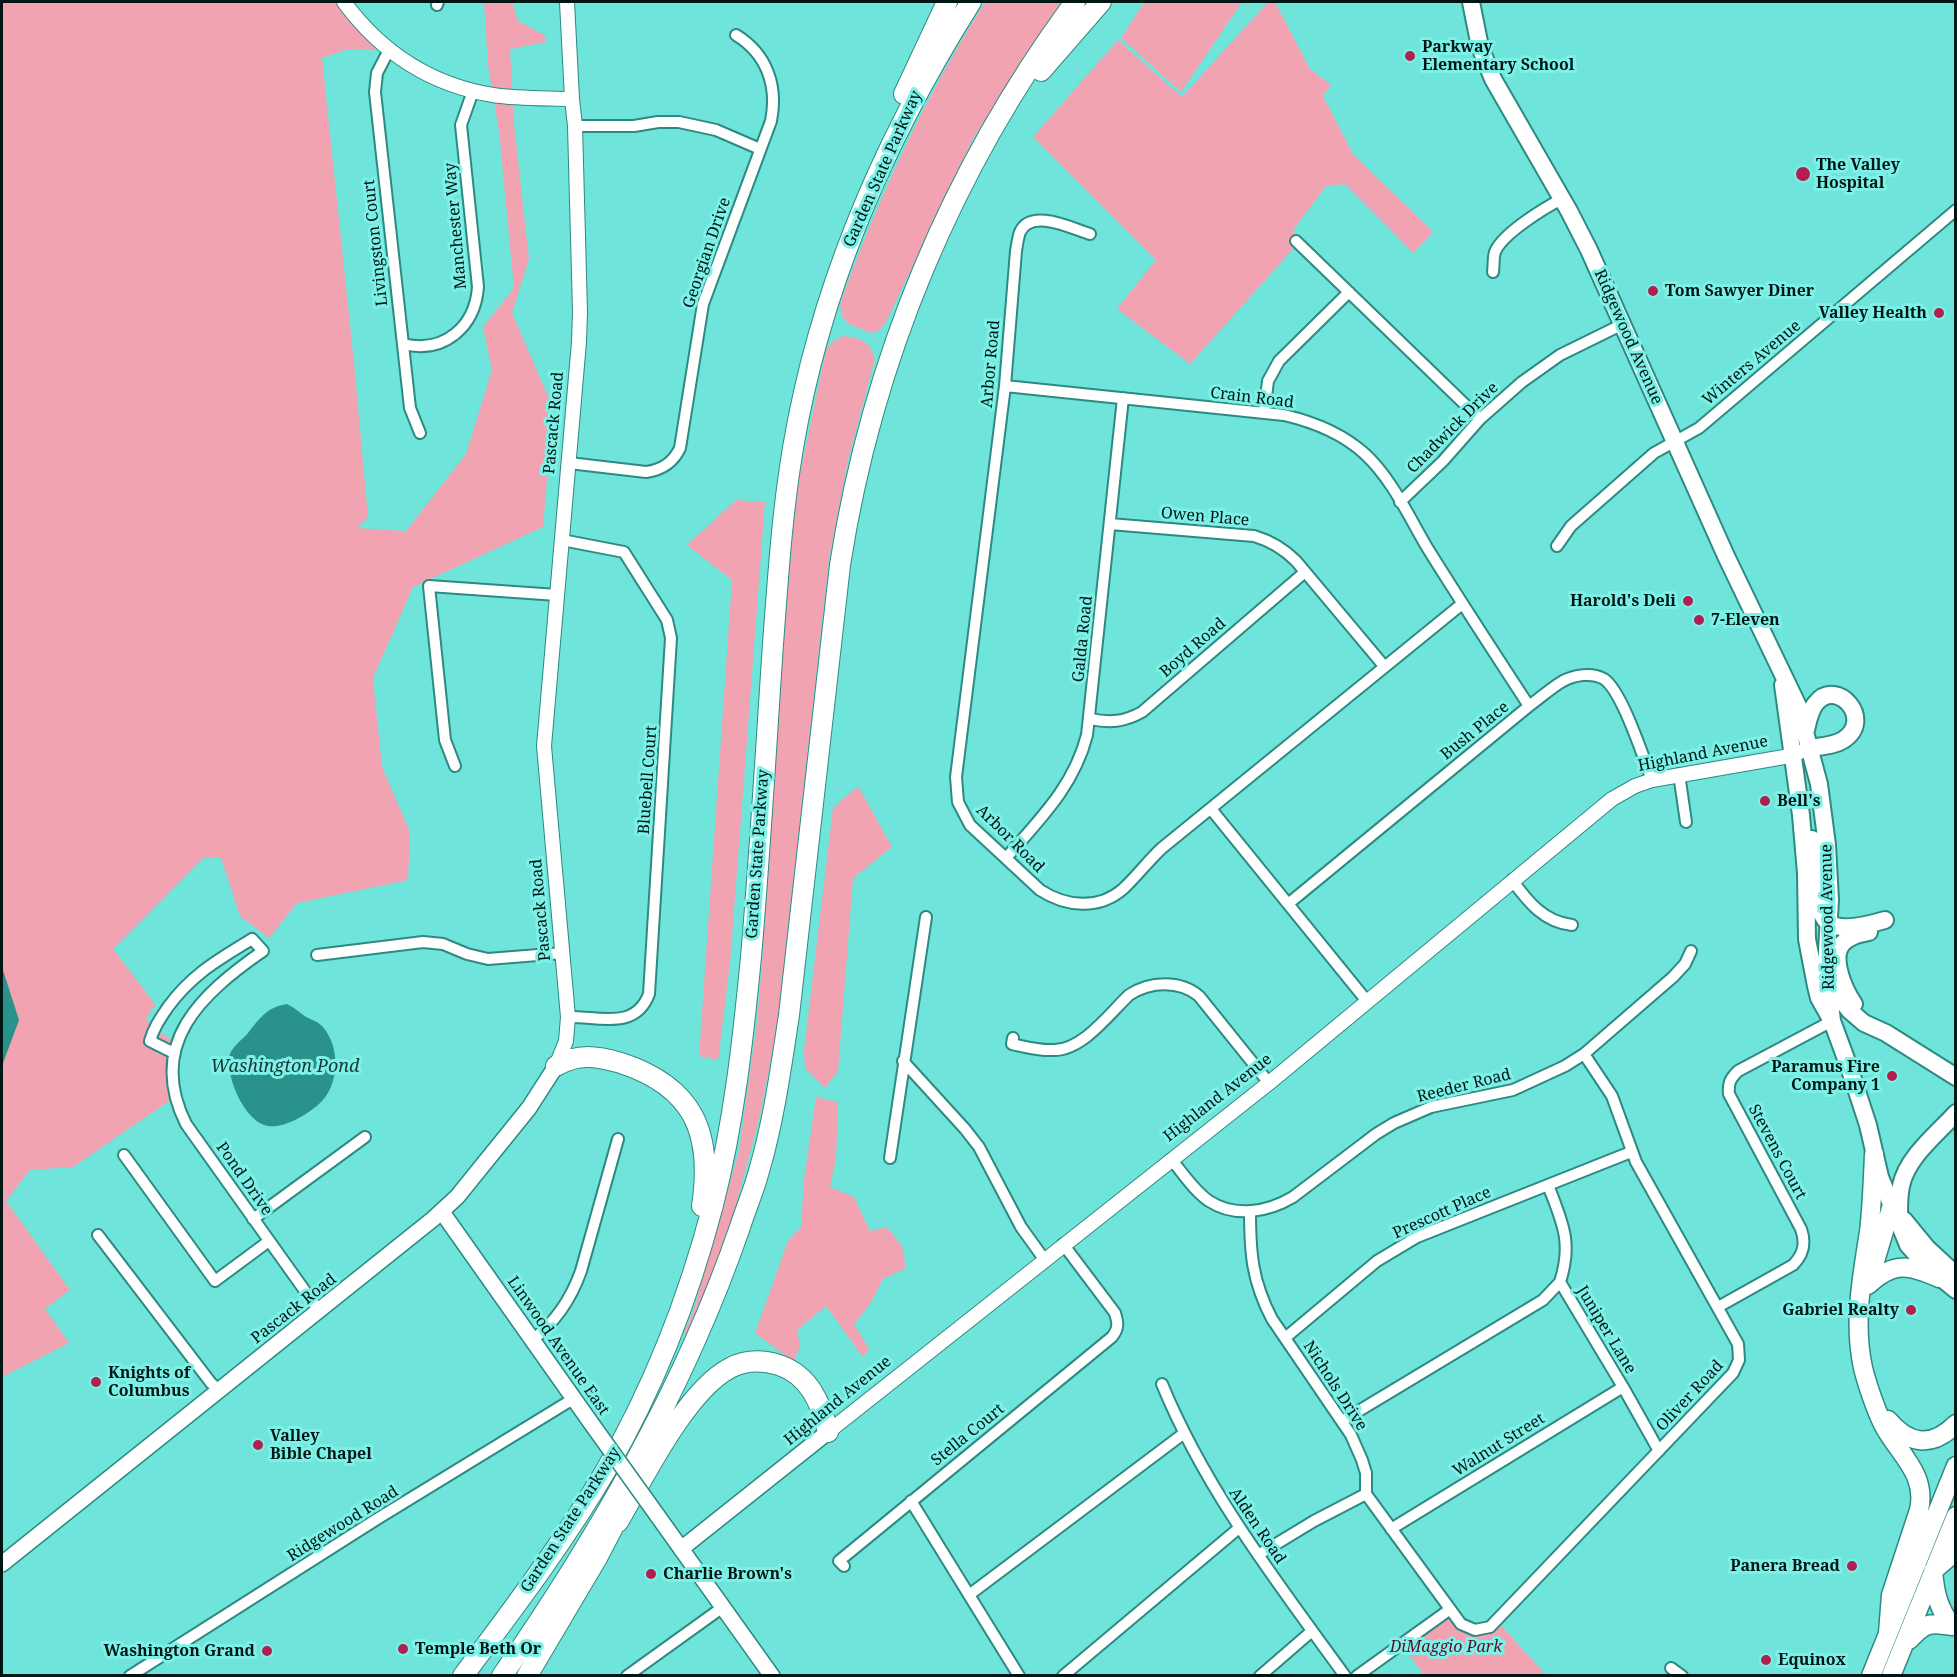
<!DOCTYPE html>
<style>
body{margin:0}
#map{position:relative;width:1957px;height:1677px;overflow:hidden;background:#6fe4da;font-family:"Noto Serif",serif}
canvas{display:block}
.frame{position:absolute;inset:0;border:3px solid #001614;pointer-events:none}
</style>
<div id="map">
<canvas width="1957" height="1677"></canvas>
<div class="frame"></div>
</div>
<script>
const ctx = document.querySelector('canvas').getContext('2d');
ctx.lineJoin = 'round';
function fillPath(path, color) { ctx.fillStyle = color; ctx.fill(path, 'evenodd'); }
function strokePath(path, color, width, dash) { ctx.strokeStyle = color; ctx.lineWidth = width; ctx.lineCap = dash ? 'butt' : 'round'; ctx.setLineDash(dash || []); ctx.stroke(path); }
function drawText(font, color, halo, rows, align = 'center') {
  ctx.font = font + ' "Noto Serif",serif'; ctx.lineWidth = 6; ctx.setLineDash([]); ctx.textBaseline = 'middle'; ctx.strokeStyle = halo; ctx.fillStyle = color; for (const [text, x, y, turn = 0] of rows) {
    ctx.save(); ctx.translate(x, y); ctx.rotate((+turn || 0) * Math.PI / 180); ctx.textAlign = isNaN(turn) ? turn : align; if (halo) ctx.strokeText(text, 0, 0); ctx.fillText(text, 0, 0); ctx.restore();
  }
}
const green = new Path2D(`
 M2,2H344L389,50L348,49L322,58L354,363L368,517L357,528L406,531L466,454L492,370L483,327L514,288L499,131L488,66L484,2H512L518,21L546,36V42L510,49L514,124L529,259L512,313L553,408L543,527L413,587L373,678L382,767L410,832L408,880L297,903L269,938L240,916L221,858L204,857L113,949L155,1004L146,1019L153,1028L177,1043L175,1097L73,1167L30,1170L6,1201L70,1290L45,1309L69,1343L2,1377Z
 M985,2H1063L1017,69L973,139L886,322L880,330L871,333L849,324L842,316L840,304C878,198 925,97 985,2Z
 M1148,2H1242L1181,92L1121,38L1141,7Z
 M1268,2H1275L1310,69L1331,85L1323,96L1353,154L1433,232L1413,253L1345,184L1326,186L1293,230L1301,240L1190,364L1117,309L1156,260L1033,137L1118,40L1182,97Z
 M843,336L857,338L869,345L875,359L848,460L829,559L777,1027L760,1115L727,1239L690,1336L684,1333L694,1309L739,1151L757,1022L763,950L772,777L796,493L826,350L831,343Z
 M736,500L765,502L730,963L718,1060L699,1056L732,580L687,545Z
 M858,786L892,847L853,878L838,1071L825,1088L805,1068L804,1050L833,808Z
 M816,1097L838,1102L836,1158L830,1187L854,1197L870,1231L887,1227L902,1246L906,1268L883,1279L870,1304L854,1324L869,1349L863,1357L826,1306L797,1330L800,1346L794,1362L755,1333L788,1241L801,1227L804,1179Z
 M1449,1610L1467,1628L1497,1621L1546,1675H1424L1401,1644Z`);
const water = new Path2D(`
 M2,967L19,1020L2,1066Z
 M287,1004C293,1007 297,1010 302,1014C308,1019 316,1020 322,1026C341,1046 340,1087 318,1105C306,1115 281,1131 264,1125C243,1117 227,1078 229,1058C230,1048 242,1040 248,1033C260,1018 267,1007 287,1004Z`);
const minor = new Path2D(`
 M437,5L438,2
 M389,50L377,73L375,92L410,408L420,433
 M575,126H634L658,122H679L716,130L760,149
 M1090,234C1071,228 1031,208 1020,232C1018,237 1017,245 1016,251L1005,386L956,777L958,802L970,825L1040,890C1066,907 1099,910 1123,889C1137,876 1148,861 1162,848L1462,604
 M1296,241L1480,419
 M1493,272C1494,266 1493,258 1495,252C1502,234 1544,208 1562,199
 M403,344C444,354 475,327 478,287L461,125L473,91
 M1005,386L1284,415C1314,422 1342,433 1365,454C1392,479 1409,517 1428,549C1461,602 1495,654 1529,706
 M1264,413L1268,381L1279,361L1349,292
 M569,463L646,472C662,470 673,463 680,448L703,304L771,121C778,86 767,54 736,35
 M1400,502L1443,461L1480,419L1522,382L1560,355L1623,324
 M1110,524L1254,536C1271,541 1283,548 1296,561L1384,666
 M562,540L624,552L667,620L671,638L649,994C635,1031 598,1016 568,1017
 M1557,546L1571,526L1654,453L1699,428L1956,210
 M1090,719C1110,723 1124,722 1142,712L1305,572
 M455,766L445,740L429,586L557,595
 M1679,774L1686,822
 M1211,809L1366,1000
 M1006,858C1040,819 1074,786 1087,735L1123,398
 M1512,880C1528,902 1544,922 1572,925
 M1288,904L1529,706C1540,698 1551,688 1563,681C1574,675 1592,672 1604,679C1622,691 1643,757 1652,780
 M317,955L423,942L443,944L467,954L488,959L563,953
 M1013,1038L1012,1044C1026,1047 1040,1051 1054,1050C1083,1050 1110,1013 1129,995C1150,981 1180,980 1199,996L1269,1083
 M174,1053L150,1041C154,1027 160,1019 168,1007C192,974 218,960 252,939L263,951C201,994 146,1044 186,1124L320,1312
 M903,1061L965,1129L979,1147L1021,1227L1044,1259
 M124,1155L215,1281L269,1241
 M890,1158L926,917
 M1171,1159C1182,1172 1194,1191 1209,1201C1235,1218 1268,1212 1293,1197L1376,1134L1394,1123L1431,1107L1513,1090L1565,1066L1584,1054L1673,977L1685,964L1691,951
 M1548,1185C1562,1222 1573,1242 1560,1282L1623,1387L1659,1451
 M1250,1211C1250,1253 1252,1281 1272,1319L1351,1435L1362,1460L1366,1473V1494L1461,1624L1475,1630L1490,1627L1733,1373L1739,1360L1738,1344L1636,1162L1612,1096L1584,1054
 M253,1219L365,1137
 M98,1235L211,1383L219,1390
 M1718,1307L1793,1265C1804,1254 1806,1243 1801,1229L1729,1094C1728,1083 1730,1079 1738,1071L1832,1021
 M1285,1338L1377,1261L1417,1237L1631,1152
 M532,1340C556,1322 571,1299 581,1271L618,1139
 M1162,1384C1206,1491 1277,1582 1345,1676
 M1342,1421L1543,1300L1560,1282
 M911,1501L1019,1676
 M1391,1529L1623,1387
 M1258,1555L1314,1521L1366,1494
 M844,1566L839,1561L1112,1337C1119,1328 1118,1323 1115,1313L1063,1244
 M969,1595L1183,1434
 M1671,1668L1682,1676
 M130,1676L377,1519L573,1399
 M627,1676L723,1607
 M1063,1676L1239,1528
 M1260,1676L1312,1631
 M1357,1676L1449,1610`);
const tertiary = new Path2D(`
 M344,2C381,52 431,85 493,95C519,99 546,98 572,99
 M556,1066L566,1041L568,1017L544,746L579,342L580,312L575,126L572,99L567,2
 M828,1432L1269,1083L1612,799L1635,786L1652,780L1784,757L1800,752`);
const secondary = new Path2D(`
 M442,1212L591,1423
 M657,1515L772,1676
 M681,1549L828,1432
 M2,1564L433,1219L457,1197L529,1108L556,1066`);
const primary = new Path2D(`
 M1471,2L1480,47L1493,79L1569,211L1589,250L1726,556L1798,706L1819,784L1827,845L1830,900L1826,968L1832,1021
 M1783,685L1801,815L1806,873L1807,939L1816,986L1819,998L1832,1021L1849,1067L1868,1125L1880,1177L1908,1245L1928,1267L1956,1290
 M1806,730C1808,721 1810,710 1816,703C1837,677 1875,720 1843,740C1834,746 1821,746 1810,748
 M1812,839C1833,885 1788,949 1885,920
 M1829,984L1850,1011L1864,1023L1886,1033L1956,1077
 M1854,1004C1845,991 1830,959 1842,944C1849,936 1859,934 1869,932
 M1899,1215C1899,1205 1899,1195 1901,1186C1907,1157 1937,1134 1956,1113
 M1904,1220L1927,1248L1956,1275`);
const trunk = new Path2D(`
 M1874,1154C1873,1180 1872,1206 1869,1232C1862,1277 1853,1322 1863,1368C1867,1384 1877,1414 1885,1428C1901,1456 1927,1475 1919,1510L1891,1595L1888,1633
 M1872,1271L1892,1205
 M1868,1285C1894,1261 1909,1265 1939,1278
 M1888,1420C1909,1445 1932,1448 1956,1424
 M1952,1626C1938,1608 1935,1593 1933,1571L1956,1551
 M1909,1640C1925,1623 1929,1622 1952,1626
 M1871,1676L1956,1466
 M1891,1676L1956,1516`);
const motorway = new Path2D(`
 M1041,71L1101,2
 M904,94L947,2
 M556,1066C578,1053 597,1056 621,1063C694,1087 713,1133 702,1206
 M618,1522C643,1479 686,1391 730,1368C745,1360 763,1360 779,1365C809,1375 821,1403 828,1432
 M463,1676C513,1609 564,1542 606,1470C654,1387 689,1297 713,1205C734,1123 743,1040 751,957C760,853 766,748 773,644C778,578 782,513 793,448C820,288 885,138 971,2
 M502,1676C599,1536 685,1387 740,1227C746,1208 754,1190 759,1171C774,1120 781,1067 789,1015L840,565C872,360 952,169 1075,2
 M527,1676L597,1558L622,1510`);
const secondaryBridge = new Path2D(`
 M591,1423L657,1515`);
const markers = [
 [1410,56,6,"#b01f50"],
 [1803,174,8,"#b01f50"],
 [1653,291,6,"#b01f50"],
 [1939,313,6,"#b01f50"],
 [1688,601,6,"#b01f50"],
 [1699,620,6,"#b01f50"],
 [1765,801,6,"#b01f50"],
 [1892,1076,6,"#b01f50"],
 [1911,1310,6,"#b01f50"],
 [96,1382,6,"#b01f50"],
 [258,1445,6,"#b01f50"],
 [1852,1566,6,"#b01f50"],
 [651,1574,6,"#b01f50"],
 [403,1649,6,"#b01f50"],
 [267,1651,6,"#b01f50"],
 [1766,1660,6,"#b01f50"]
];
const poiNames = [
 ["Parkway",1422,47],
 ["Elementary School",1422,65],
 ["The Valley",1816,165],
 ["Hospital",1816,183],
 ["Tom Sawyer Diner",1665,291],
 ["Valley Health",1927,313,"right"],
 ["Harold's Deli",1676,601,"right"],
 ["7-Eleven",1711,620],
 ["Bell's",1777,801],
 ["Paramus Fire",1880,1067,"right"],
 ["Company 1",1880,1085,"right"],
 ["Gabriel Realty",1899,1310,"right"],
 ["Knights of",108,1373],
 ["Columbus",108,1391],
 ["Valley",270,1436],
 ["Bible Chapel",270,1454],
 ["Panera Bread",1840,1566,"right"],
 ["Charlie Brown's",663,1574],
 ["Temple Beth Or",415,1649],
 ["Washington Grand",255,1651,"right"],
 ["Equinox",1778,1660]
];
const streetNames = [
 ["Garden State Parkway",883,169,-66],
 ["Manchester Way",456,226,-95],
 ["Livingston Court",376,243,-96],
 ["Georgian Drive",707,253,-71],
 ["Ridgewood Avenue",1628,337,66],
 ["Winters Avenue",1752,363,-40],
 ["Arbor Road",991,364,-85],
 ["Crain Road",1252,398,7],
 ["Pascack Road",554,423,-85],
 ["Chadwick Drive",1453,428,-45],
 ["Owen Place",1205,517,5],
 ["Galda Road",1083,639,-84],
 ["Boyd Road",1193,648,-41],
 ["Bush Place",1475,731,-39],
 ["Highland Avenue",1703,754,-11],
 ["Bluebell Court",648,780,-86],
 ["Arbor Road",1010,839,45],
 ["Garden State Parkway",758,854,-86],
 ["Pascack Road",541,910,-95],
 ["Ridgewood Avenue",1828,917,-91],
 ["Reeder Road",1464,1086,-14],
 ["Highland Avenue",1218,1098,-38],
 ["Stevens Court",1777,1152,62],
 ["Pond Drive",244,1179,55],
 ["Prescott Place",1442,1213,-24],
 ["Pascack Road",294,1309,-38],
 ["Juniper Lane",1606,1330,59],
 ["Linwood Avenue East",558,1346,55],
 ["Nichols Drive",1335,1386,57],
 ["Oliver Road",1690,1396,-47],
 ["Highland Avenue",838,1401,-39],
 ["Stella Court",968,1435,-39],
 ["Walnut Street",1499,1445,-32],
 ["Garden State Parkway",571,1520,-57],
 ["Ridgewood Road",343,1524,-32],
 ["Alden Road",1257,1526,56]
];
const parkNames = [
 ["DiMaggio Park",1446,1647]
];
const waterNames = [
 ["Washington Pond",285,1067]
];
fillPath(green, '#f1a3b1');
fillPath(water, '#29928b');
strokePath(minor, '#2d8a82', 14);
strokePath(tertiary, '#2d8a82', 16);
strokePath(secondary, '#2d8a82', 18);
strokePath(primary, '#2d8a82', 20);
strokePath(trunk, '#2d8a82', 21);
strokePath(motorway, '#2d8a82', 22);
strokePath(minor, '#fff', 10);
strokePath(tertiary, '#fff', 14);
strokePath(secondary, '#fff', 15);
strokePath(primary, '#fff', 16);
strokePath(trunk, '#fff', 18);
strokePath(motorway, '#fff', 20);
strokePath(secondaryBridge, '#2d8a82', 18, []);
strokePath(secondaryBridge, '#fff', 15);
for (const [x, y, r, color] of markers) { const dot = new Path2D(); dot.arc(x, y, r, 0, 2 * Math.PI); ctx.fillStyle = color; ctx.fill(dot); strokePath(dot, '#7df1e7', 2); }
drawText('bold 16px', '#001614', '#7df1e7', poiNames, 'left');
drawText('16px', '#001614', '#7df1e7', streetNames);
drawText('italic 16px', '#5c0d27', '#7df1e7', parkNames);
drawText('italic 18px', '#173533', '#7df1e7', waterNames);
</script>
